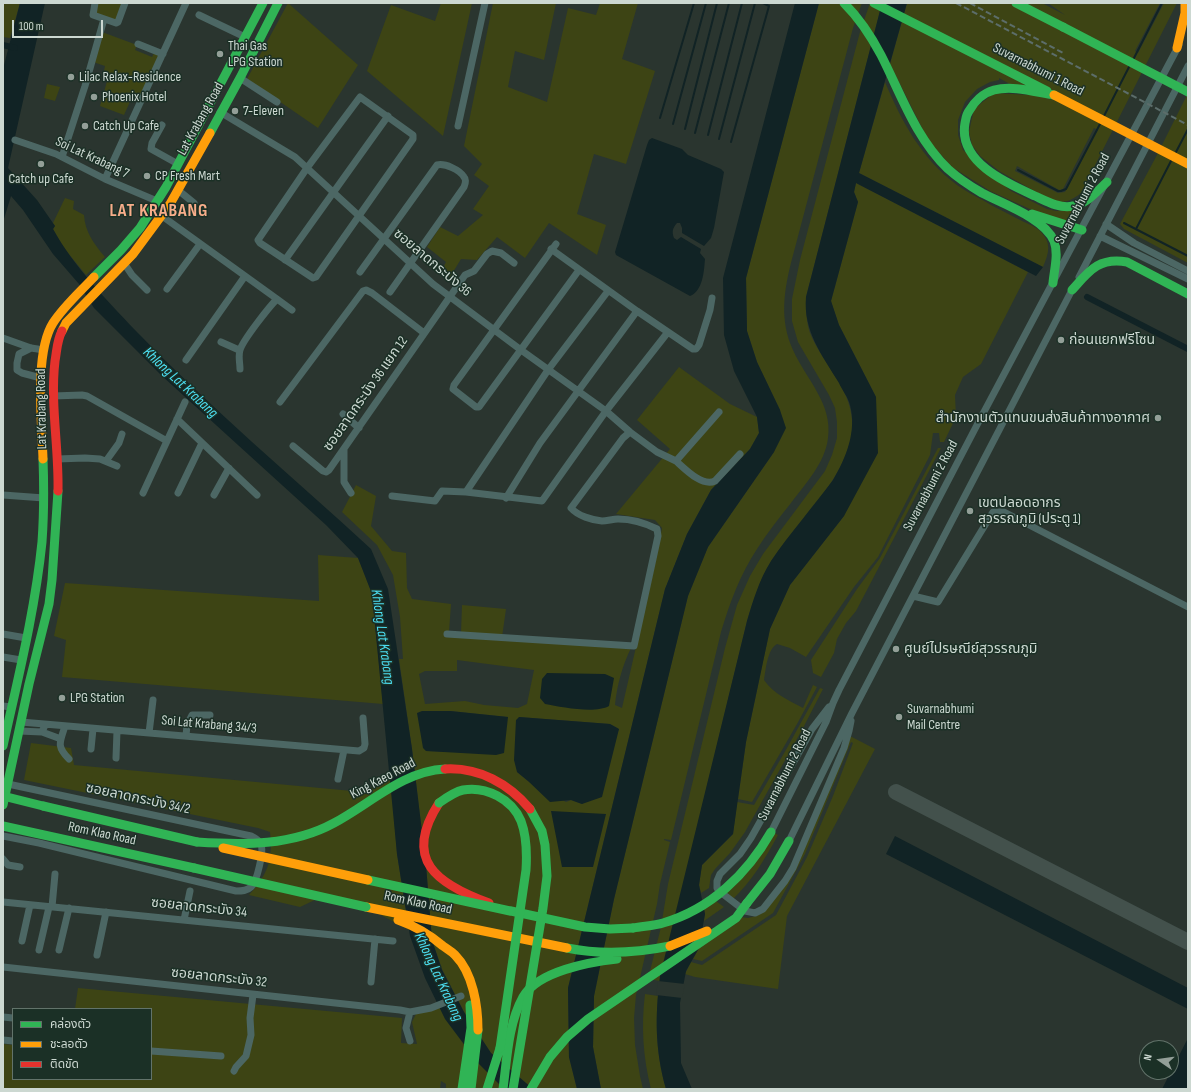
<!DOCTYPE html>
<meta charset="utf-8">
<style>
body{margin:0}
#map{position:relative;width:1191px;height:1092px;overflow:hidden;background:#2a352f;font-family:"Sofia Sans Condensed","Noto Sans Thai",sans-serif}
canvas{display:block}
.frame{position:absolute;inset:0;border:4px solid #ccd8d1;pointer-events:none}
.legend{position:absolute;left:12px;top:1008px;width:140px;height:72px;box-sizing:border-box;background:#1b3026;border:1px solid #62736a;margin:0;padding:5px 7px;list-style:none;font-size:12px;color:#ccd8d1}
.legend li{display:flex;align-items:center;gap:8px;height:20px}
.legend b{width:20px;border:1px solid #62736a}
.north{position:absolute;left:1139px;top:1040px;width:40px;height:40px;box-sizing:border-box;background:#1b3026;border:1px solid #62736a;border-radius:50%;rotate:283deg;font-size:11px;font-weight:700;line-height:16px;text-align:center;color:#ccd8d1}
.north::after{content:'';display:block;margin:auto;width:14px;height:18px;background:#939f98;clip-path:polygon(50% 0,100% 100%,50% 72%,0 100%)}
.scale{position:absolute;left:12px;top:20px;width:91px;height:18px;box-sizing:border-box;border:2px solid #ccd8d1;border-top:0;padding-left:5px;font-size:12px;line-height:14px;white-space:nowrap;color:#ccd8d1;-webkit-text-stroke:3px #1b3026;paint-order:stroke}
</style>
<div id="map">
<canvas width="1191" height="1092"></canvas>
<div class="frame"></div>
<ul class="legend">
<li><b style="height:5px;background:#30b455"></b>คล่องตัว</li>
<li><b style="height:5px;background:#ff9f0a"></b>ชะลอตัว</li>
<li><b style="height:5px;background:#e5322d"></b>ติดขัด</li>
</ul>
<div class="north">N</div>
<div class="scale">100 m</div>
</div>
<script>
const ctx = document.querySelector('canvas').getContext('2d');
ctx.lineJoin = 'round';
function fillPath(path, color) { ctx.fillStyle = color; ctx.fill(path, 'evenodd'); }
function strokePath(path, color, width, dash) { ctx.strokeStyle = color; ctx.lineWidth = width; ctx.lineCap = dash ? 'butt' : 'round'; ctx.setLineDash(dash || []); ctx.stroke(path); }
function drawText(font, color, halo, rows, align = 'center') {
  ctx.font = font + ' "Sofia Sans Condensed","Noto Sans Thai",sans-serif'; ctx.lineWidth = 3; ctx.setLineDash([]); ctx.textBaseline = 'middle'; ctx.strokeStyle = halo; ctx.fillStyle = color; for (const [text, x, y, turn = 0] of rows) {
    ctx.save(); ctx.translate(x, y); ctx.rotate((+turn || 0) * Math.PI / 180); ctx.textAlign = isNaN(turn) ? turn : align; if (halo) ctx.strokeText(text, 0, 0); ctx.fillText(text, 0, 0); ctx.restore();
  }
}
const green = new Path2D(`
 M3,3H20L10,38L3,37Z
 M98,3H122L117,20L94,14Z
 M288,3L358,65L318,128L247,79Z
 M441,3H472L443,136L367,71L391,5L435,21Z
 M493,3H556L544,60L515,51L508,87L547,102L568,8L596,15L600,3H638L622,59L655,71L626,164L594,154L577,214L606,225L597,255L549,223L525,258L497,237L477,260L461,259L450,277L441,272L446,262L427,247L440,227L458,236L483,215L473,209L489,186L474,175L482,164L464,146Z
 M819,3H862L853,28L792,259C784,290 779,320 793,350C806,379 833,404 828,438C825,463 806,483 791,503C779,518 767,533 757,549C740,575 730,602 721,632L671,840L664,839V840L670,842L660,884L657,904L636,995L634,1018L635,1045L640,1076L643,1089H601L593,1047L594,996L614,899L688,596L708,547L774,452L780,410L757,362L747,331L746,278Z
 M870,3H882L806,297C806,309 806,321 810,333C822,363 850,387 852,420C857,469 796,523 771,562C760,581 753,601 747,621L660,981L648,979L661,927L668,884L725,648L737,605L750,576L763,554L825,471L832,455L837,438V422L835,408L829,395L798,342L792,321V299L800,260L860,32Z
 M907,3H1042L1065,15L1048,3H1160L1135,51L1138,53L1164,3H1177L1081,193C1072,200 1066,203 1054,202L999,171L980,156L972,145L969,132L974,109L994,93L1030,95L999,78V80L990,82L977,89L965,102L958,120V135L963,150L1011,191L1047,209L1056,211L1075,210L1068,224L1032,210L990,191L952,167L928,140L890,64ZM1094,128L1098,130L1065,192L1058,193L1015,171L1017,166L1059,190L1063,189Z
 M102,32L137,45L135,50L152,57L154,53L160,55L141,97L133,95L124,115L100,106L108,78L103,75L105,66L93,62Z
 M885,82C902,122 921,158 957,185C968,193 980,198 991,205C1002,211 1013,216 1024,222C1029,224 1036,227 1040,231C1052,243 1049,253 1043,267L859,173Z
 M47,84L60,87L55,101L44,98Z
 M1188,93V263L1124,229L1120,224L1157,155Z
 M856,183L1028,272L981,364L963,377L955,395L956,417L944,442H940L939,433H933L930,455L878,557L854,587L806,657L790,648L777,644C767,650 766,669 764,680C774,694 788,700 803,708L813,685L817,687L797,724L752,802L738,799L746,742L770,629L790,585L844,516L876,397L839,325L831,301L858,202L854,192Z
 M65,198L74,201L73,209L84,215C85,232 94,244 105,257L86,275L63,247L53,229L55,226L53,223Z
 M679,367L730,404L757,417L759,433L750,449L711,490L687,534L665,589L568,988L569,1057L577,1089H533L491,1053L464,1012L442,969L432,940L426,865L412,749L399,659H403L400,617L393,575L377,545L342,512L356,485L376,496L371,526L392,551L406,553L407,588L412,599L451,604L449,632L461,633L462,605L506,609L502,637L631,648C622,667 617,685 615,705L622,708L655,564L662,528L655,520L616,514L670,449L637,420ZM457,660L534,670L527,704L518,708L484,705L465,701L425,704L419,674L425,671H457ZM422,711H450L508,717L455,752L426,751ZM519,717L610,724L619,729L582,804L571,800L566,802L528,781L517,772Z
 M938,448H941L856,611L846,623L837,639L834,653L821,677L813,673L811,660L857,589L880,558Z
 M318,555L358,558L372,593L383,704L62,677L66,640L54,636L65,583L319,601Z
 M820,688L823,689L803,728L745,832L730,853L715,869L711,875L709,888L701,893L699,885L702,865L733,834L737,802L754,805L787,748Z
 M850,736L875,749L787,916L778,989L695,977L685,974L691,962L702,965L776,915L807,857L833,796L853,743L851,742L805,854L773,913L702,961L693,959L699,948L740,917L748,918L756,916L786,882Z
 M31,743L71,748L74,765L363,792L391,778L397,854L409,930L366,907L321,897L300,907L249,895C268,874 273,860 270,832L258,828L24,780Z
 M773,832L778,835C765,859 752,881 732,900L725,894Z
 M716,901L724,907L704,921L705,914L704,908Z
 M78,988L402,1018L401,1043L417,1044L412,1022L416,1014L440,1007L504,1089H446V1084L441,1081L440,1089H3V1044L13,1045V1079H151V1009H75Z
 M645,994L658,996C655,1028 657,1058 666,1089H651C643,1058 641,1026 645,994Z`);
const water = new Path2D(`
 M20,3H45L8,168L37,200L55,226L53,229C74,267 106,299 135,330C210,408 292,476 371,549L388,589L412,749L426,865L432,940L442,970L464,1012L491,1053L533,1089H504L478,1063L445,1019L425,978L410,936L397,854L372,594L358,558L326,525L161,375L94,308L79,284L53,254L23,210L11,196L3,222V69Z
 M795,3H819L746,278L747,331L757,362L780,410L786,428L774,452L708,547L688,596L614,899L594,996L593,1047L601,1089H577L569,1057L568,988L665,589L687,534L711,490L750,449L759,433L757,417L734,371L724,335L723,278Z
 M882,3H907L859,173L1043,267L1036,276L856,183L854,192L858,202L831,301L839,325L876,397L878,453L844,516L790,585L770,629L746,742L733,834L702,865L699,885L705,914L699,948L686,971L680,1003L681,1063L692,1089H666C655,1050 655,1016 660,976L747,621C753,601 759,580 771,561C790,533 813,507 833,480C846,458 857,431 850,405C848,397 842,390 839,383C822,355 803,331 806,297Z
 M652,138L682,149L688,155L721,169L724,172L714,228L711,238L704,246L682,233V228L680,223H677C672,229 672,232 674,238L677,240L681,237L701,249L700,253L705,259C704,271 703,291 690,296L616,255L615,252L647,145L649,140Z
 M547,673L605,674L614,678L609,706C595,714 561,707 545,704L540,698L542,679Z
 M422,711H450L508,717L504,753L496,755L426,751L423,748L417,713Z
 M519,717L610,724L619,729L602,797L582,804L571,800L550,802L528,781L517,772L514,760L516,720Z
 M551,811L606,814L593,867H562Z
 M895,836L1188,988V1009L886,854Z
 M1188,1038V1089H1162Z`);
const pier = new Path2D(`
 M658,981L685,984L682,998L656,995Z`);
const stream = new Path2D(`
 M1134,58L1162,3
 M1104,116L1129,67
 M660,118L694,3
 M673,124L706,3
 M685,129L717,3
 M695,133L729,3
 M708,135L742,3
 M719,139L755,3
 M731,142L769,6L763,3
 M1176,152L1188,129
 M1018,170L1058,191H1061L1066,189L1100,124
 M1124,223L1188,256
 M1136,229L1171,161`);
const canal = new Path2D(`
 M3,45L15,48
 M1087,297L1188,349`);
const taxiway = new Path2D(`
 M896,792L1188,942`);
const street = new Path2D(`
 M95,3L93,15L116,23L118,22L125,3
 M199,15L245,37
 M138,44L163,54
 M240,78L277,102
 M360,97L413,135V139L316,277L313,278L260,243L258,240L307,168Z
 M220,112L295,157L433,284L521,350L606,411L630,432L657,452L676,461L719,412
 M162,125L152,143L151,149L178,164
 M458,126L485,3
 M15,140L56,154L105,179L157,201
 M62,157L85,86L104,19
 M105,179L186,3
 M178,190L194,203
 M162,216L277,299C269,307 243,340 240,350C238,356 240,363 240,369
 M1106,224L1134,243L1188,271
 M1100,236L1188,279
 M556,244L454,385L453,389L476,407H479L579,270
 M551,249L637,311L693,349H696L699,345L710,310L712,298
 M285,260L388,116
 M124,263L132,275L147,290
 M360,272L437,165C445,163 460,170 464,177C467,180 465,184 464,187L390,292
 M1079,277L1188,66
 M167,289L200,244
 M277,299L292,310
 M3,338L31,348L44,350
 M221,342L239,350
 M31,348L19,354L17,363V370L22,373L41,378
 M186,360L245,276
 M53,396L82,395L87,396L167,441
 M280,402L363,291L366,290L372,293L424,333
 M343,414L359,428
 M177,419L257,495
 M293,446L323,471L326,472L329,470L465,275L474,271L487,254L492,251L501,253L514,263
 M344,449V482L351,493
 M57,459L85,458L100,459L117,466
 M106,461L119,443L122,434
 M676,461C685,469 702,487 715,481L740,454
 M466,492L542,501L606,411L668,332
 M143,493L185,402
 M178,493L202,443
 M3,495L44,498
 M214,495L229,468
 M392,496L435,501L442,491L466,492L548,370L608,291
 M506,498L540,443L637,311
 M913,596L938,602L993,512H1004L1188,607
 M3,634L26,638
 M447,634L634,646L658,536L657,529C645,523 631,519 618,519C613,519 607,521 602,521C592,520 578,516 571,508L623,438L630,432
 M3,657L21,660
 M3,706L11,707
 M829,707L812,729L751,838L740,854L720,874L717,881V888L719,891L745,911L755,913L763,909L785,881L793,868L844,748L849,731L851,721
 M21,722L359,751L364,748L365,744L363,718
 M65,726C60,742 56,746 69,759
 M19,731L42,732L45,725
 M42,732L61,739
 M149,733L153,700
 M186,736L187,725L192,715H210
 M91,749L93,729
 M116,758L117,731
 M338,779L344,750
 M771,832L826,722L833,703L839,690L977,425L1179,45
 M3,836L39,843L236,891C242,891 247,891 251,887C257,882 264,851 261,844C259,840 255,838 251,836L8,784
 M789,841L852,713L1073,288
 M3,859L8,865L20,867
 M3,902L393,941
 M52,907L55,874
 M184,920L190,891
 M22,941L30,905
 M39,950L49,907
 M59,950L69,908
 M97,955L106,912
 M3,967L400,1010L410,1012L431,1008L461,996
 M371,982L375,939
 M3,1017L13,1018
 M3,1040L13,1041
 M410,1041L406,1028L410,1012
 M151,1051L221,1056
 M234,1071L236,1067L246,1056L251,1035L250,1018L253,995`);
const fast = new Path2D(`
 M844,3C859,18 871,36 881,55C901,94 915,137 948,169C958,178 970,186 982,193C1003,204 1044,218 1054,241C1059,254 1054,270 1053,283
 M874,3L1047,91
 M1016,3L1063,27
 M1054,95C1035,92 1013,85 994,90C983,93 974,102 969,111C966,115 966,119 965,123C958,162 1006,183 1035,196C1046,201 1060,209 1073,206C1087,204 1097,191 1107,182
 M210,133L240,78L278,3
 M1032,214L1082,230
 M94,277L121,250L140,228L166,187L263,3
 M1072,290C1089,271 1099,257 1127,262L1188,294
 M3,746C18,678 35,611 42,542C44,514 44,486 43,459
 M3,805L29,684L49,604L52,580L58,491
 M43,806L197,842
 M3,826L194,868
 M747,903L770,874L789,841
 M511,911L585,927L610,929L633,928
 M567,948C601,955 636,953 670,946
 M462,1089L471,1028L470,1005
 M471,1089L478,1030
 M487,1089L500,1048
 M503,1089C507,1059 508,1024 523,997C538,971 590,962 617,959`);
const slow = new Path2D(`
 M1177,48L1185,13V3
 M62,331L66,323L133,254L170,204L210,133
 M43,459C42,423 34,353 53,323C64,306 80,292 94,277
 M366,907L567,948
 M398,920C415,926 429,934 443,946C447,949 451,951 455,955C473,973 478,1006 478,1030`);
const jam = new Path2D(`
 M58,491C59,447 50,404 55,361C57,350 57,340 62,331
 M439,803C402,860 437,884 489,903`);
const rail = new Path2D(`
 M956,3L1188,125
 M970,3L1063,53`);
const fastBridge = new Path2D(`
 M1063,27L1188,92
 M3,796L43,806
 M439,803C446,798 454,792 463,790C486,786 512,799 521,821C527,837 527,854 526,870L500,1048
 M197,842C244,845 292,846 334,823C370,804 403,771 445,769
 M194,868L366,907
 M368,880L510,911
 M633,928C643,926 654,926 663,923C711,909 747,874 771,832
 M513,1089L543,908L547,876L545,845L542,831L530,809
 M531,1089L550,1057L567,1037L588,1019L736,918L747,903`);
const slowBridge = new Path2D(`
 M1054,95L1188,164
 M223,848L368,880
 M670,946L707,931`);
const jamBridge = new Path2D(`
 M445,769C479,767 509,784 530,809`);
const markers = [
 [220,54,4,"#939f98"],
 [71,77,4,"#939f98"],
 [94,97,4,"#939f98"],
 [235,111,4,"#939f98"],
 [85,126,4,"#939f98"],
 [41,164,4,"#939f98"],
 [147,176,4,"#939f98"],
 [1061,340,4,"#939f98"],
 [1158,418,4,"#939f98"],
 [970,511,4,"#939f98"],
 [896,649,4,"#939f98"],
 [62,698,4,"#939f98"],
 [899,717,4,"#939f98"]
];
const poiNames = [
 ["Thai Gas",228,46],
 ["LPG Station",228,62],
 ["Lilac Relax-Residence",79,77],
 ["Phoenix Hotel",102,97],
 ["7-Eleven",243,111],
 ["Catch Up Cafe",93,126],
 ["CP Fresh Mart",155,176],
 ["Catch up Cafe",41,179,"center"],
 ["ก่อนแยกฟรีโซน",1069,340],
 ["สำนักงานตัวแทนขนส่งสินค้าทางอากาศ",1150,418,"right"],
 ["เขตปลอดอากร",978,503],
 ["สุวรรณภูมิ (ประตู 1)",978,519],
 ["ศูนย์ไปรษณีย์สุวรรณภูมิ",904,649],
 ["LPG Station",70,698],
 ["Suvarnabhumi",907,709],
 ["Mail Centre",907,725]
];
const streetNames = [
 ["Suvarnabhumi 1 Road",1038,70,27],
 ["Lat Krabang Road",201,119,-61],
 ["Soi Lat Krabang 7",92,158,25],
 ["Suvarnabhumi 2 Road",1083,199,-62],
 ["ซอยลาดกระบัง 36",432,263,40],
 ["ซอยลาดกระบัง 36 แยก 12",366,394,-55],
 ["Lat Krabang Road",42,409,-91],
 ["Suvarnabhumi 2 Road",931,486,-62],
 ["Soi Lat Krabang 34/3",209,725,5],
 ["Suvarnabhumi 2 Road",785,775,-63],
 ["King Kaeo Road",383,779,-28],
 ["ซอยลาดกระบัง 34/2",138,799,12],
 ["Rom Klao Road",102,834,12],
 ["Rom Klao Road",418,903,12],
 ["ซอยลาดกระบัง 34",199,908,6],
 ["ซอยลาดกระบัง 32",219,978,6]
];
const waterNames = [
 ["Khlong Lat Krabang",180,383,43],
 ["Khlong Lat Krabang",382,637,82],
 ["Khlong Lat Krabang",438,977,65]
];
const districtNames = [
 ["LAT KRABANG",159,211]
];
fillPath(green, '#3d4414');
fillPath(water, '#112325');
fillPath(pier, '#2a352f');
strokePath(stream, '#112325', 2);
strokePath(canal, '#112325', 6);
strokePath(taxiway, '#43514c', 16);
strokePath(street, '#4c6764', 7);
strokePath(fast, '#30b455', 9);
strokePath(slow, '#ff9f0a', 9);
strokePath(jam, '#e5322d', 9);
strokePath(rail, '#5c6d6a', 2, [6, 3]);
strokePath(fastBridge, '#30b455', 9);
strokePath(slowBridge, '#ff9f0a', 9);
strokePath(jamBridge, '#e5322d', 9);
for (const [x, y, r, color] of markers) { const dot = new Path2D(); dot.arc(x, y, r, 0, 2 * Math.PI); ctx.fillStyle = color; ctx.fill(dot); strokePath(dot, '#1b3026', 1.5); }
drawText('14px', '#ccd8d1', '#1b3026', poiNames, 'left');
drawText('14px', '#ccd8d1', '#1b3026', streetNames);
drawText('italic 15px', '#4cdff3', '#1b3026', waterNames);
ctx.letterSpacing = '1px';
drawText('bold 18px', '#f7ad8a', '#1b3026', districtNames);
ctx.letterSpacing = '0px';
</script>
